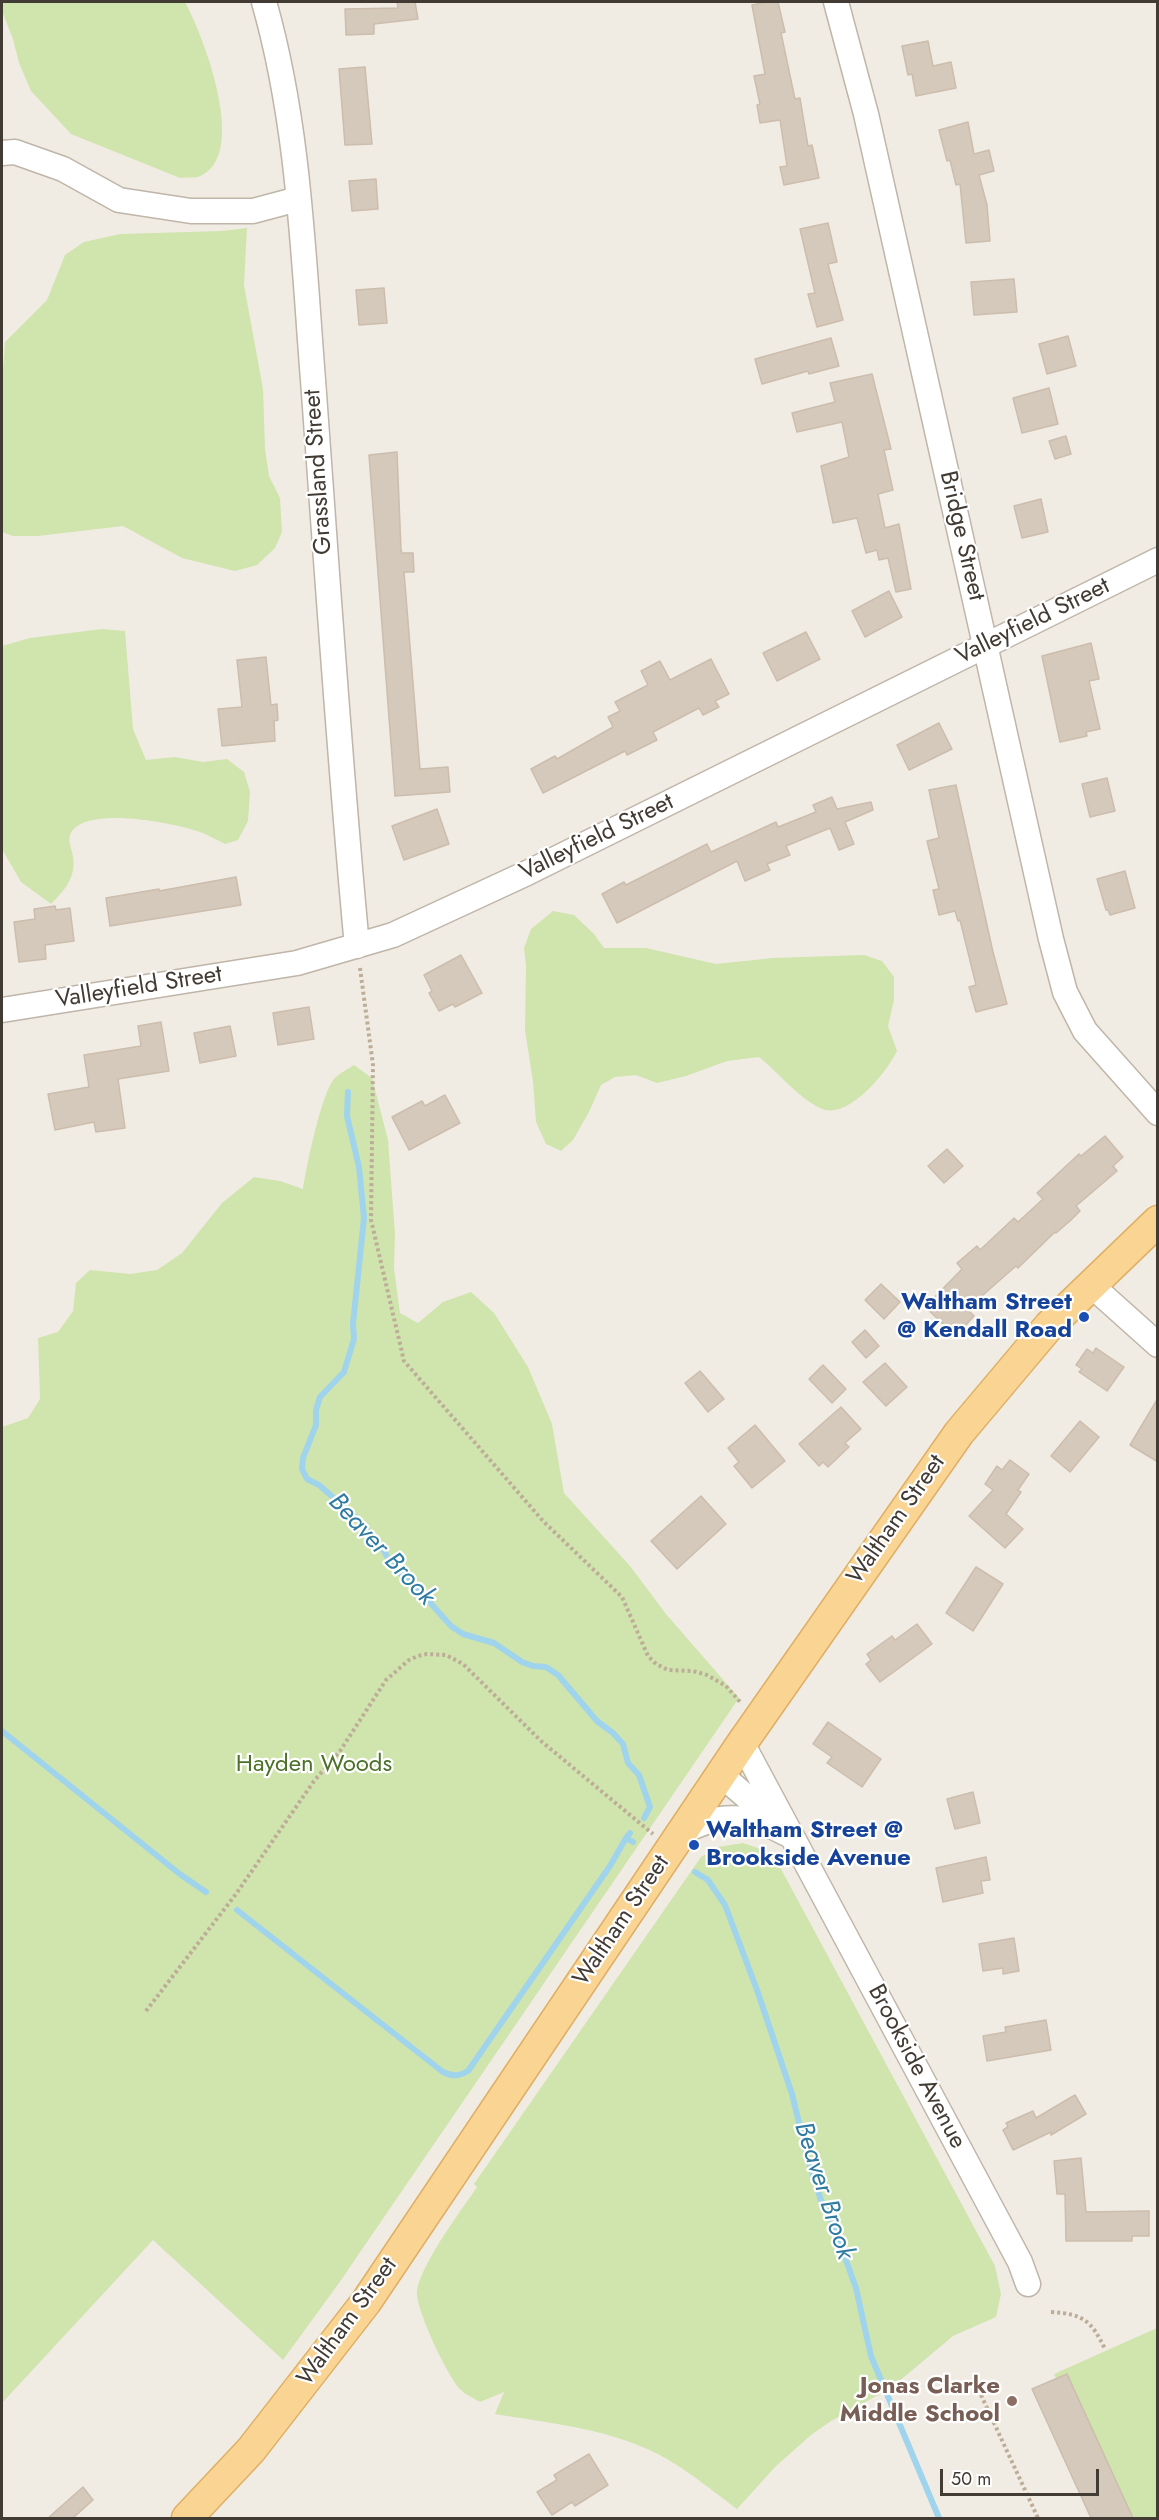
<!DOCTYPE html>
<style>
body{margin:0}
#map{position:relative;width:1159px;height:2520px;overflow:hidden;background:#f1ece3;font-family:Jost,sans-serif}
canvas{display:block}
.frame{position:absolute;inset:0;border:3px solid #423b34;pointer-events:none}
.scale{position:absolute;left:940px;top:2469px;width:159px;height:27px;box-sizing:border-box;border:3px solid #423b34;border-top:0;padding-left:8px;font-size:18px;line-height:21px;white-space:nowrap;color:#423b34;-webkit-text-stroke:4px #fff;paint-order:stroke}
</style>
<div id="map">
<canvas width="1159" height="2520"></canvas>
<div class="frame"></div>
<div class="scale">50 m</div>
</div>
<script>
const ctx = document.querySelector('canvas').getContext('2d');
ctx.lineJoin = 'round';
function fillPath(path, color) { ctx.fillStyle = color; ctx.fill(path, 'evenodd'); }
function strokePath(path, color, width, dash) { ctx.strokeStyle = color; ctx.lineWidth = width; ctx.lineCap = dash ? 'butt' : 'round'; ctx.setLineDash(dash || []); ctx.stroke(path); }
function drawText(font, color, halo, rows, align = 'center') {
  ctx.font = font + ' Jost,sans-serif'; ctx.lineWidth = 4.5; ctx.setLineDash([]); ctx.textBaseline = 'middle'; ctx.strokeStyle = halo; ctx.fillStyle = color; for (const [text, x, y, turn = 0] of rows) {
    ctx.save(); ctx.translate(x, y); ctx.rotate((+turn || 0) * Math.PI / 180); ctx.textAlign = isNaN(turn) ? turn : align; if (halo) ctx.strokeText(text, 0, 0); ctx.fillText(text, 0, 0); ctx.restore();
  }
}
const green = new Path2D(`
 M2,2H185C203,35 251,158 198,177C193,178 185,177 180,178L71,134L31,91L19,63L13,39L2,11Z
 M247,228L244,285L263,389L265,449L269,476L280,498L282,532L275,548L257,565L235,571L182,558L123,526L38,536H13L2,532V384L5,342L47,300L65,255L84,242L120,234L222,231Z
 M102,629L125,631L133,729L146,760L175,757L203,762L227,759L244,772L250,792L248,821L238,840L225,844C217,840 208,835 200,832C175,823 82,804 70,835C68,841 71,846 72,852C78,875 66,889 51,904L21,882L2,849V646L30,638Z
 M553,911L574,915L594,934L604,948H646L716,964L773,958L864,955L882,961L894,977V1000L888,1026L897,1051C887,1072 847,1122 820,1108C796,1096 779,1073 759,1057L727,1061L686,1076L657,1083L636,1075L615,1077L601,1085L589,1112L573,1140L561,1151L546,1144L536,1122L533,1082L525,1030L526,966L524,948L531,929Z
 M354,1065L372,1078L388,1140L395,1234L394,1268L400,1313L418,1323L443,1302L471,1292L494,1313L528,1367L552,1424L564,1493L630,1566L666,1614L739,1698L339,2283L283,2360L153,2240L2,2403V1427L28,1418L40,1399L38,1338L58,1332L73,1311L76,1283L90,1270L130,1274L157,1270L182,1253L222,1203L254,1177L280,1181L303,1189C306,1169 322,1090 335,1078C340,1073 348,1069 354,1065Z
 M743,1843L764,1850L781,1869L995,2266L1001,2294L996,2317L953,2336L891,2388L831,2421L811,2435L776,2466L737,2509C706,2486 676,2460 640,2446C594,2427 543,2422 495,2414L504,2392L480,2402C474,2398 466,2395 461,2390C448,2378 414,2306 417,2290C423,2261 460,2212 477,2187L474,2184L701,1857L718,1847Z
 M1157,2328V2518H1110L1109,2517L1116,2513L1054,2374Z`);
const stream = new Path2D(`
 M348,1092L347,1116L359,1167L364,1218L353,1324L354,1339L344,1372L320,1397L316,1410V1425L303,1458L302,1469L307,1479L319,1485L360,1521L369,1533L381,1545L392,1566L416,1587L451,1626L463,1634L494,1643L522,1662L533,1666L546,1667L558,1675L597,1721L613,1733L623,1744L628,1763L639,1775L650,1807L644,1818
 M2,1731L181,1875L206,1892
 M630,1833L626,1838L633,1842
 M695,1872L708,1880L725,1905L757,1990L792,2094L808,2160L821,2200L833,2224L856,2288L871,2356L939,2518
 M237,1910L443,2072C453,2077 459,2076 468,2071L610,1866L626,1838`);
const building = new Path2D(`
 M397,2H415L418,19L374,24V34L346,35L345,9L398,8Z
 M767,2H778L785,32L781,33L795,99L800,98L808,146L812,145L819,178L784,185L780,167L787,166L780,120L760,123L757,105L760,104L754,76L765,74L752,5Z
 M928,41L933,66L951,62L956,88L916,96L912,74L908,75L902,46Z
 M365,67L372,144L345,145L339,69Z
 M968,122L974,154L989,150L994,171L979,175L987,205L990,241L966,243L960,184L956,185L950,160L947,161L939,130Z
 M376,179L378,209L352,211L349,181Z
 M828,223L837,262L828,264L843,320L817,327L808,294L815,293L800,229Z
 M1014,279L1017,312L974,315L971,282Z
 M384,288L387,323L359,325L356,290Z
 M1068,336L1076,366L1047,374L1039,344Z
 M831,338L839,366L809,374L808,371L762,384L755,359Z
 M872,374L891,449L884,450L893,490L878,494L885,528L899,524L911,589L896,592L888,558L879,560L877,550L866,553L857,518L833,523L821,466L849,457L842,422L797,432L792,413L835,402L830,383Z
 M1049,388L1058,424L1022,433L1013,398Z
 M1066,436L1071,454L1055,459L1049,441Z
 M397,452L401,550L402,553H413L414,572H404L420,769L448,767L450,792L395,796L369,455Z
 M1041,499L1048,532L1022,538L1014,506Z
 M889,591L902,617L865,637L852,611Z
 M806,632L820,659L777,681L763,653Z
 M1091,643L1099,679L1089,681L1100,729L1086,732L1087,736L1060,742L1042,656Z
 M266,657L271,705L277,704L278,720L274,721L275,741L222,746L218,709L242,707L237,660Z
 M711,659L729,694L715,701L719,707L703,715L699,708L653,732L657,740L627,755L625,751L543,793L531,769L555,756L557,759L613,727L608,717L620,711L615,702L648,685L641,671L660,661L670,680Z
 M939,723L952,749L909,770L897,745Z
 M1107,778L1115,811L1090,817L1082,784Z
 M956,785L993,952L1007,1004L976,1012L969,987L976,985L960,920L958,921L955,911L939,915L933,890L939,889L927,841L939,838L929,790Z
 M832,797L837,809L871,802L873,810L845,822L854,844L839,850L830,828L786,846L790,855L767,864L770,870L745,881L737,861L617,923L602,894L624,882L626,885L707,844L711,852L776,822L778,827L816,812L813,805Z
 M437,809L449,844L404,860L392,826Z
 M1125,871L1135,908L1110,915L1108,910H1106L1097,879Z
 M236,877L241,905L110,926L106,898L159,889V891Z
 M55,906L56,910L70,908L74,941L45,945L46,959L19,962L14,922L35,919L34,909Z
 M461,955L482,993L455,1007L453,1004L439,1011L429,993L432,991L424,975Z
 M309,1007L314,1039L278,1045L273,1013Z
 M161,1022L169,1071L118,1079L125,1128L96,1132L94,1122L55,1130L48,1094L89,1087L84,1055L141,1046L138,1026Z
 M230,1026L236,1056L200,1063L194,1033Z
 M445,1095L460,1123L409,1150L392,1117L422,1101L425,1106Z
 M1105,1136L1123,1157L1113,1166L1117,1171L1076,1206L1080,1211L1070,1221L1056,1233L1055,1232L1018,1268L1016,1266L967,1309L974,1316L956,1336L925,1307L962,1269L957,1263L977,1246L980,1250L1014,1218L1018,1222L1043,1199L1037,1193L1079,1154L1081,1156Z
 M947,1149L963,1166L944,1183L928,1166Z
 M881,1284L900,1302L884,1319L865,1300Z
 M865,1330L879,1346L866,1358L852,1342Z
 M1096,1348L1124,1367L1107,1391L1079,1372L1082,1369L1076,1365L1087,1349L1093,1353Z
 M885,1363L907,1387L886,1406L863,1382Z
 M823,1365L846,1389L832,1403L809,1379Z
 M700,1371L724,1399L708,1412L685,1383Z
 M1158,1398V1462L1130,1445Z
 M841,1407L861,1429L845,1443L849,1447L828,1467L823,1462L819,1466L799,1444Z
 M1080,1421L1099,1437L1070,1472L1051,1456Z
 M755,1425L785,1461L752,1488L734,1466L739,1462L728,1448Z
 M1010,1460L1029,1474L1018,1490L1021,1492L1006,1514L1023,1529L1005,1548L969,1516L993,1490L985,1484L997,1466L1002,1470Z
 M701,1496L726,1524L677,1569L651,1541Z
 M976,1567L1003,1584L973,1631L946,1613Z
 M917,1624L932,1644L880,1682L866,1664L871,1660L867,1654L892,1636L895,1640Z
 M828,1722L881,1759L862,1787L827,1763L832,1757L813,1744Z
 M973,1792L980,1823L955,1829L947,1799Z
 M986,1857L990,1880L981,1881L983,1893L943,1902L936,1868Z
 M1014,1938L1019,1971L1003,1974V1968L983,1971L979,1944Z
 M1046,2020L1051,2050L987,2061L983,2036L1006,2032L1005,2027Z
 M1075,2095L1086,2114L1051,2135V2132L1013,2150L1003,2130L1008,2127L1006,2123L1033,2111L1036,2118Z
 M1081,2158L1086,2212L1149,2211V2236H1132V2241H1066L1065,2194H1057L1054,2161Z
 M1067,2374L1133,2518H1091L1032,2389Z
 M589,2454L608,2485L575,2506L572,2502L552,2515L537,2492L557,2480L554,2475Z
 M83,2487L93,2500L73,2518H48Z`);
const path = new Path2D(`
 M360,968L373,1065L371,1220L404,1361L543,1521L622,1597L648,1656L656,1664L668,1670L693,1671L707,1675L726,1686L740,1702
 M146,2011L236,1894L314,1781L340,1751L386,1680L409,1660L418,1656L427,1654L446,1655L463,1664L541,1741L653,1834
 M1051,2312C1083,2314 1091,2320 1105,2349
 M981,2395L1038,2518`);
const minor = new Path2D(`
 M264,2C299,124 303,253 313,380C327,569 339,757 357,946
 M836,2L866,114L1051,939L1065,992L1085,1031L1158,1113
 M2,153L15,152L63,169L119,200L191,211H253L298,199
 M2,1010L297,963L393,935L527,873L1158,560
 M1091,1285L1158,1345
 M742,1743L1020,2262L1028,2284
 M720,1774L777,1823
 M680,1834C715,1812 752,1814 787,1834`);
const major = new Path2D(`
 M187,2518L251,2450L366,2302L742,1743L959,1433L1049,1326L1158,1221`);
const markers = [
 [1084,1317,6,"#1a4fb4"],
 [694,1845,6,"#1a4fb4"],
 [1012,2401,6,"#8d6e63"]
];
const streetNames = [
 ["Grassland Street",319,472,-94],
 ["Bridge Street",961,536,77],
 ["Valleyfield Street",1033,622,-26],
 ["Valleyfield Street",597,838,-26],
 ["Valleyfield Street",139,988,-9],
 ["Waltham Street",897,1520,-55],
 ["Waltham Street",622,1921,-56],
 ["Brookside Avenue",916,2067,62],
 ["Waltham Street",348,2322,-54]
];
const transitNames = [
 ["Waltham Street",1072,1303],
 ["@ Kendall Road",1072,1331],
 ["Waltham Street @",706,1831,"left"],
 ["Brookside Avenue",706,1859,"left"]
];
const parkNames = [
 ["Hayden Woods",314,1765]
];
const educationNames = [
 ["Jonas Clarke",1000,2387],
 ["Middle School",1000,2415]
];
const waterNames = [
 ["Beaver Brook",381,1550,47],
 ["Beaver Brook",823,2191,72]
];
fillPath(green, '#d0e4ad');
strokePath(stream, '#a0d4ed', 6);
fillPath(building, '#d5c9bc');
strokePath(building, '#ccbdad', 1.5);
strokePath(minor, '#bfb5a9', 27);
strokePath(major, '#deaf64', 33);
strokePath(path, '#bdad98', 4, [3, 3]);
strokePath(minor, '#fff', 24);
strokePath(major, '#fad493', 30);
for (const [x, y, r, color] of markers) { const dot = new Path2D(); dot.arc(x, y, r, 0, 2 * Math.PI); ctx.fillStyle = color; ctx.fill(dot); strokePath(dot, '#fff', 2); }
drawText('24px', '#423b34', '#fff', streetNames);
drawText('bold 24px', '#164399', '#fff', transitNames, 'right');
drawText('24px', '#4b712a', '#fff', parkNames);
drawText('bold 24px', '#785e54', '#fff', educationNames, 'right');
drawText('italic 26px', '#307ba1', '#fff', waterNames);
</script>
